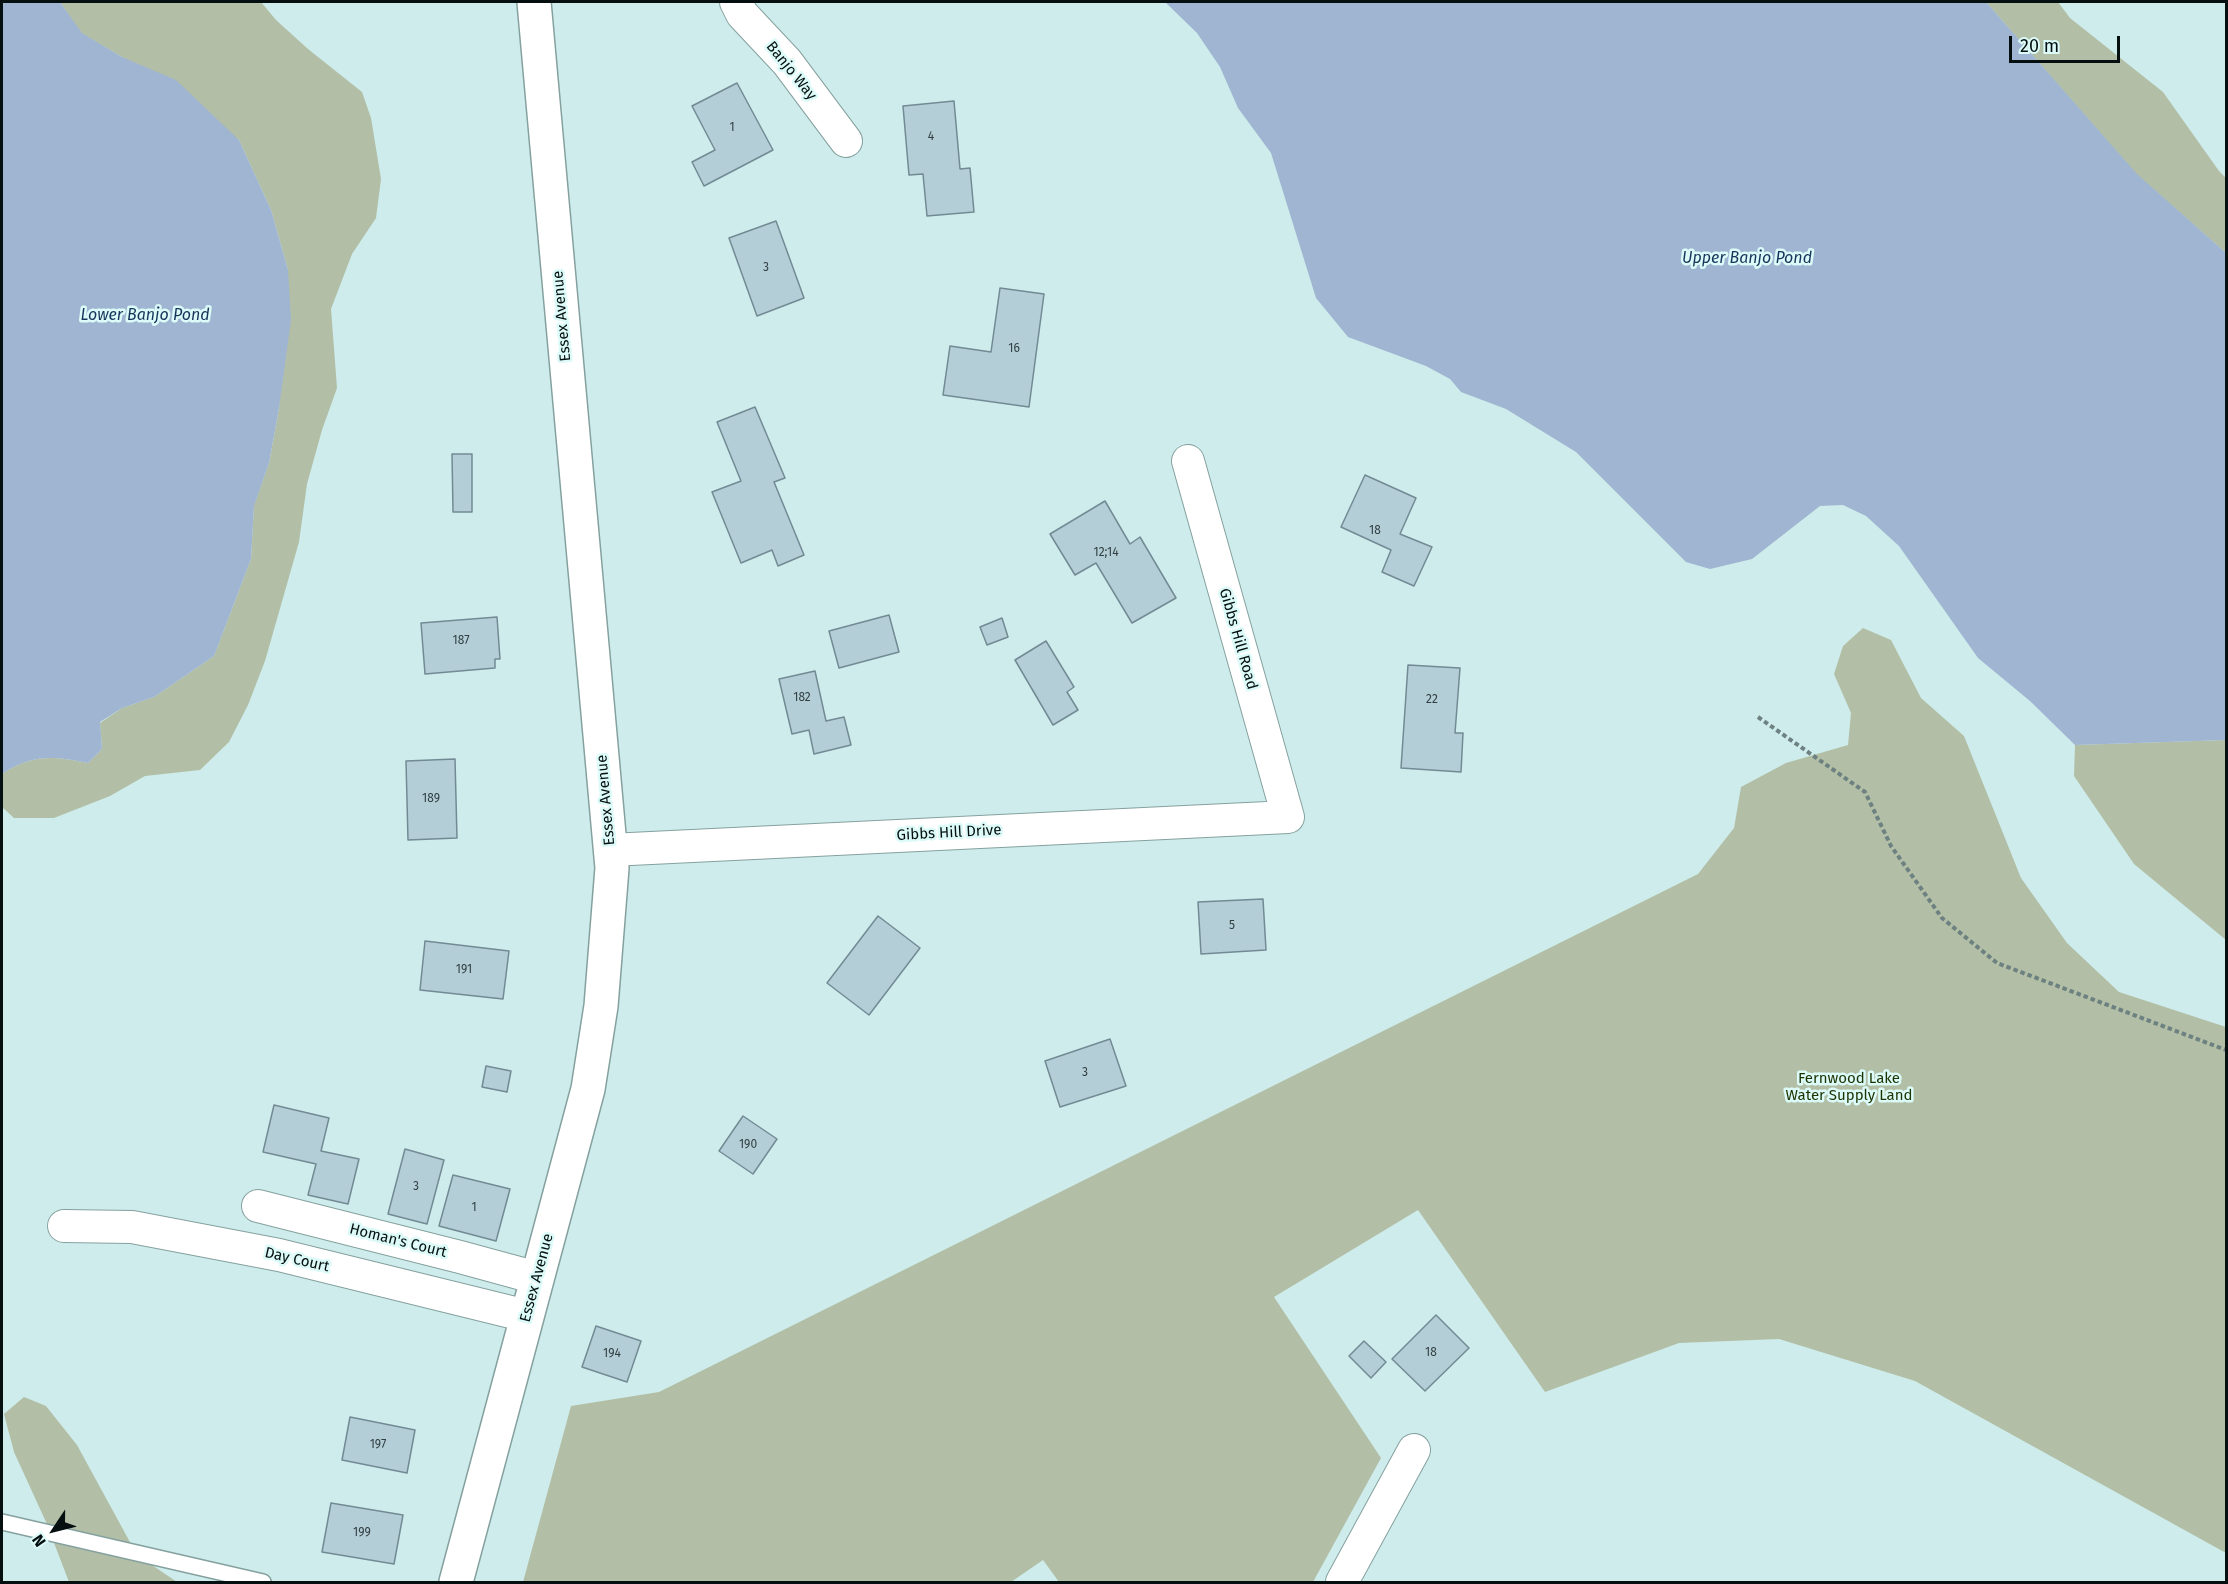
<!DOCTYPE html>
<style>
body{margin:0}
#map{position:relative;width:2228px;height:1584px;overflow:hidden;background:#ceeceb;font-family:"Fira Sans",sans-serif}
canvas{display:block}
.frame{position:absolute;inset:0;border:3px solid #050f0f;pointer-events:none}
.north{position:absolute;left:24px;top:1500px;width:60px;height:60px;-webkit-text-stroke:4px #dbfaf8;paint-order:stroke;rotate:235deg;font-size:16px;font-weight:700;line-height:24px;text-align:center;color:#050f0f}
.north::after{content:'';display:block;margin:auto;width:21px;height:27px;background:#050f0f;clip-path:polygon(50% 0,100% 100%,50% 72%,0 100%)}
.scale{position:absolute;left:2009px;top:36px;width:111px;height:27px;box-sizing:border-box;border:3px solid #050f0f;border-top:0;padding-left:8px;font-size:18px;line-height:21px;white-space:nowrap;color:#050f0f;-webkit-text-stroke:4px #dbfaf8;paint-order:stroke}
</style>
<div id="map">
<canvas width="2228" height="1584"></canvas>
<div class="frame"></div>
<div class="north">N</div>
<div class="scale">20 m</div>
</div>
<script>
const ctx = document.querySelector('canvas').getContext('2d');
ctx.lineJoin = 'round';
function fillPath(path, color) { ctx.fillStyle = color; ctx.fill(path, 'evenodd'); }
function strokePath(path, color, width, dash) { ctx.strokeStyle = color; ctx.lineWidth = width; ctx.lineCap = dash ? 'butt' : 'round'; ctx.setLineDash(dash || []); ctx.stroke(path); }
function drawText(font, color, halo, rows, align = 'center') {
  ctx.font = font + ' "Fira Sans",sans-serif'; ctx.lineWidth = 5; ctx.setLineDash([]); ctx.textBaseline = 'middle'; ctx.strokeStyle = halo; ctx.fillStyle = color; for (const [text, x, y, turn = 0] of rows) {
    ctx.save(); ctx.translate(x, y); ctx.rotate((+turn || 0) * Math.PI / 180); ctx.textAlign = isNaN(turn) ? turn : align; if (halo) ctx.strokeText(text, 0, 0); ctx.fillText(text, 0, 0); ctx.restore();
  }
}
const green = new Path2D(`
 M60,2H261L276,20L308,49L362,92L371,118L381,179L376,218L352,254L331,309L337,388L322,430L307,484L299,542L265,661L248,705L229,742L200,770L145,776L110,796L54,818H14L2,807V774C32,754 53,756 88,763L102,749L100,723L122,708L154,697L214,656L251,559L254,505L269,463L279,408L288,270L271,210L239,140L122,57L81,33Z
 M1986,2H2058L2070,18L2163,92L2219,171L2226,178V253L2137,175Z
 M1863,628L1891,640L1921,698L1964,736L2021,878L2067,943L2119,992L2226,1027V1553L1915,1381L1779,1339L1679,1343L1545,1392L1418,1210L1274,1297L1381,1458L1313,1582H1059L1043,1560L1011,1582H523L571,1406L659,1392L1698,874L1734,828L1741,787L1786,763L1848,745L1851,713L1834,674L1843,646Z
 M2226,740V940L2134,864L2074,776L2075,745Z
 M24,1397L46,1406L77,1445L137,1555L177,1582H69L46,1522L14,1452L4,1414Z`);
const water = new Path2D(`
 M2,2H60L82,33L122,57L176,80L239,140L271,210L288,270L291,320L279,408L269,463L254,506L251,559L214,656L154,697L122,708L100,722L102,749L88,763C53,756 32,754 2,774Z
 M1165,2H1986L2137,174L2226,253V740L2075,745L2030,701L1978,658L1899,546L1866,516L1843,505L1820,506L1752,559L1710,569L1686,562L1576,452L1506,409L1461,392L1450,379L1426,366L1348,337L1316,298L1271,153L1238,108L1220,67L1197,33Z`);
const building = new Path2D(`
 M737,83L773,150L704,186L692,162L715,150L692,106Z
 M954,101L960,169L970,168L974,212L927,216L923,174L909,175L903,106Z
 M776,221L804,298L757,316L729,238Z
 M1000,288L1044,294L1029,407L943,395L950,346L991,352Z
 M755,407L785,478L774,482L804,555L778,566L772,550L741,563L712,492L741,481L717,422Z
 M452,454H472V512H453Z
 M1365,475L1416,498L1400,534L1432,547L1414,586L1382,572L1391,550L1341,527Z
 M1105,501L1130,544L1140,537L1176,598L1132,623L1096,563L1075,575L1050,534Z
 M889,615L899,652L839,668L829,631Z
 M497,617L500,659H495V668L425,674L421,623Z
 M1002,618L1008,637L987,645L980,627Z
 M1046,641L1074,687L1067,692L1078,710L1053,725L1015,660Z
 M1408,665L1460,668L1455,733H1463L1461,772L1401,768Z
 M815,671L826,721L844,717L851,745L814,754L809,730L792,734L779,679Z
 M455,759L457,838L408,840L406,761Z
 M1263,899L1266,950L1201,954L1198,902Z
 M878,916L920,948L869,1015L827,983Z
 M425,941L509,951L503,999L420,990Z
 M1110,1039L1126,1086L1060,1107L1045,1061Z
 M486,1066L511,1071L507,1092L482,1087Z
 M274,1105L329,1118L321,1151L359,1159L348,1204L308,1195L316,1164L263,1152Z
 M743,1116L777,1139L753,1174L719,1151Z
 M405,1149L444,1160L427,1224L388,1214Z
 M453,1175L510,1189L496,1241L439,1226Z
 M1436,1315L1469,1348L1425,1391L1392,1359Z
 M596,1326L641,1341L627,1382L582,1367Z
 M1364,1341L1386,1362L1371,1378L1349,1356Z
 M350,1417L415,1430L407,1473L342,1460Z
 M331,1503L403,1515L394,1564L322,1552Z`);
const path = new Path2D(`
 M1758,717L1865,792L1891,846L1942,918L1997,963L2226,1050`);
const lane = new Path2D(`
 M2,1522L263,1582`);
const street = new Path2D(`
 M736,2L742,14L787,62L846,141
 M610,850L1288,817L1188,461
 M258,1206L460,1257L537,1278
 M64,1226L132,1227L279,1255L527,1316
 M1342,1582L1414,1450`);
const secondary = new Path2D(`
 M456,1582L588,1089L601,1006L612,868L534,2`);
const numberNames = [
 ["1",732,128],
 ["4",931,137],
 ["3",766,268],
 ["16",1014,349],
 ["18",1375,531],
 ["12;14",1106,553],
 ["187",461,641],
 ["182",802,698],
 ["22",1432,700],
 ["189",431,799],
 ["5",1232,926],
 ["191",464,970],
 ["3",1085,1073],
 ["190",748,1145],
 ["3",416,1187],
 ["1",474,1208],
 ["18",1431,1353],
 ["194",612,1354],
 ["197",378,1445],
 ["199",362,1533]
];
const streetNames = [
 ["Banjo Way",791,71,51],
 ["Essex Avenue",562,316,-95],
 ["Gibbs Hill Road",1238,639,74],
 ["Essex Avenue",606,800,-95],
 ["Gibbs Hill Drive",949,833,-3],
 ["Homan's Court",398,1241,14],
 ["Day Court",297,1260,13],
 ["Essex Avenue",537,1278,-75]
];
const parkNames = [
 ["Fernwood Lake",1849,1079],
 ["Water Supply Land",1849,1096]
];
const waterNames = [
 ["Upper Banjo Pond",1747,259],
 ["Lower Banjo Pond",145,316]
];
fillPath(green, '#b2bfa6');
fillPath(water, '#a0b5d1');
fillPath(building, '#b4ced8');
strokePath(building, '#728a94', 1.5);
strokePath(lane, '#85a19f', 18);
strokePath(street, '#85a19f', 34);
strokePath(secondary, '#85a19f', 36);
strokePath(path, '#6d8181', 4, [4.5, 3]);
strokePath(lane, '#fff', 15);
strokePath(street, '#fff', 32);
strokePath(secondary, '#fff', 33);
drawText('12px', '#313f41', null, numberNames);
drawText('15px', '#050f0f', '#dbfaf8', streetNames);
drawText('15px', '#1e3201', '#dbfaf8', parkNames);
drawText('italic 16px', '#16355b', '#dbfaf8', waterNames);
</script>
